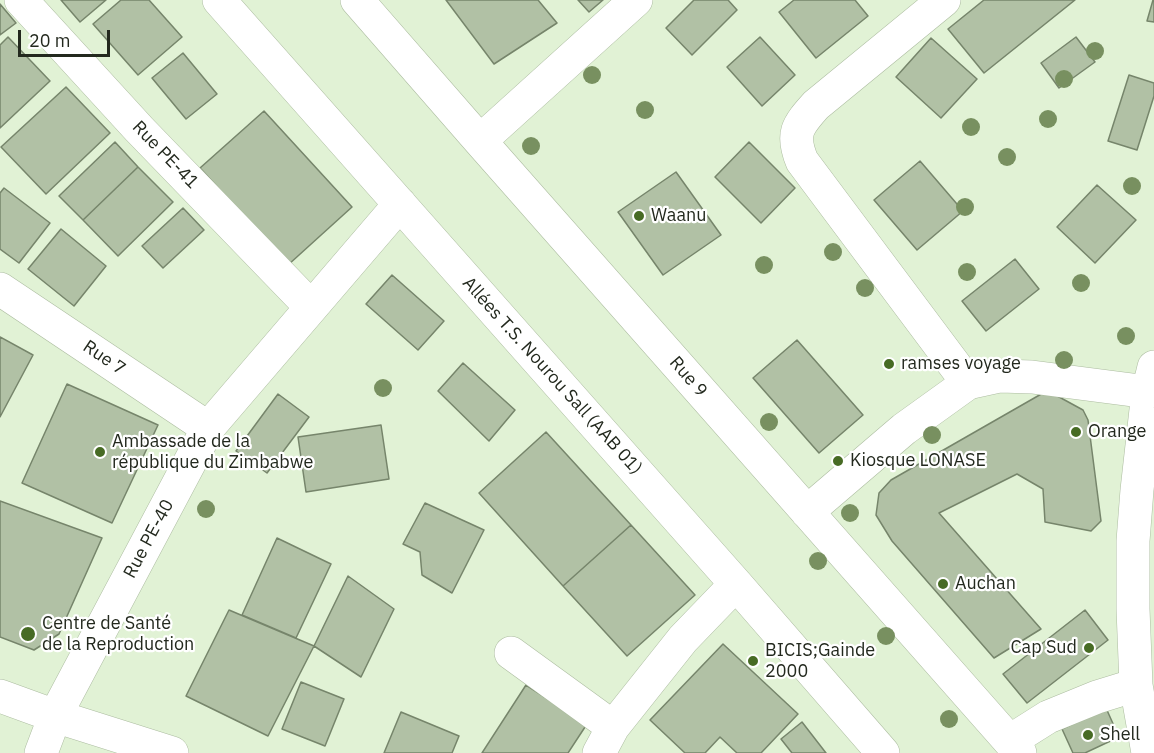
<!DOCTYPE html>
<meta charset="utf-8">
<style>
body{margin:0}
#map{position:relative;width:1154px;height:753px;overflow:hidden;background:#e1f2d5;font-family:"IBM Plex Sans",sans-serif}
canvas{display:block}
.scale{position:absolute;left:18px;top:30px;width:92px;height:27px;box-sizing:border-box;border:3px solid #23291e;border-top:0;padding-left:8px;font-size:18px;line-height:21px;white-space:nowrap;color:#23291e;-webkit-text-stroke:4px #fff;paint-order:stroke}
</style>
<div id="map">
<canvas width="1154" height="753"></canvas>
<div class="scale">20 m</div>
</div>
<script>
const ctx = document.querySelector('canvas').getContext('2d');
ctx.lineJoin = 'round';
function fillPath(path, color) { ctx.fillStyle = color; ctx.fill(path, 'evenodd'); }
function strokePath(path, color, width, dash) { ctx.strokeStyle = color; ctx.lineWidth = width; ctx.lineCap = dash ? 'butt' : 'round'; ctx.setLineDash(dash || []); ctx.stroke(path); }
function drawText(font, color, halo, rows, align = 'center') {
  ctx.font = font + ' "IBM Plex Sans",sans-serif'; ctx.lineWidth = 4.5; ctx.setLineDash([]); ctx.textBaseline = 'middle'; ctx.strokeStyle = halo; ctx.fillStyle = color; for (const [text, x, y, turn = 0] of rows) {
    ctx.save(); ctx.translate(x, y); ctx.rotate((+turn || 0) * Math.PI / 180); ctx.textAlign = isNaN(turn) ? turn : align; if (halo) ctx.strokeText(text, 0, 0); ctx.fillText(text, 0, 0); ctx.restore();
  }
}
const building = new Path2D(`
 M61,0H106L80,22Z
 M121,0H149L182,37L138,75L93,24Z
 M446,0H538L557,23L494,64Z
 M578,0H603L589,12Z
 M694,0H728L737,10L692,55L666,28Z
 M794,0H855L868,16L816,58L779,12Z
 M984,0H1075L984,73L948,29Z
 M1153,0H1154V22L1147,21Z
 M0,4L16,23L0,35Z
 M8,37L50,81L0,128V45Z
 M760,37L795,75L762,106L727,67Z
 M1076,37L1095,62L1059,88L1041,63Z
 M931,38L977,79L941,118L896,77Z
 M183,53L217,94L186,119L152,78Z
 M1129,75L1154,83V96L1137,150L1108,141Z
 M66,87L110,133L46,194L1,147Z
 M264,111L352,207L288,265L200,168Z
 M115,142L138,167L83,220L59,196Z
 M749,142L795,188L761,223L715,177Z
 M920,161L963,211L917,250L874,200Z
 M138,167L173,202L118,256L83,220Z
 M676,172L721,235L663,275L618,212Z
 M1097,185L1136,220L1095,263L1057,227Z
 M4,188L50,223L19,263L0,249V193Z
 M183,208L204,230L163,268L142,246Z
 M61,229L106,266L74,306L28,269Z
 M1015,259L1039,289L986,331L962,301Z
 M392,275L444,321L418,350L366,304Z
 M0,337L33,355L0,417Z
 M797,340L863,415L819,453L753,378Z
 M463,363L515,410L489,441L438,391Z
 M67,384L158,425L112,523L22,483Z
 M1050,392L1083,410L1088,420L1101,521L1091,531L1045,522L1043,489L1017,474L939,513L1041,629L994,658L892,541L876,515L879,493L891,480L1043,393Z
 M278,394L309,417L267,473L236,451Z
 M381,425L389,479L306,492L298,437Z
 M546,432L631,525L563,586L479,493Z
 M0,501L102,538L59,634L34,650L0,637Z
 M425,503L484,530L452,593L422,575L420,552L403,544Z
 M631,525L695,595L627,656L563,586Z
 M277,538L331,564L296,638L242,615Z
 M348,576L394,609L361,677L314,646Z
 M229,610L314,646L268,736L186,696Z
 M1085,610L1108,640L1027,703L1003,674Z
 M723,644L798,714L761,753H737L720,737L705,753H685L650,720Z
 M301,682L344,699L325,746L282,729Z
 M526,685L587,724L568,753H482Z
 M1106,708L1119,737L1085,753H1073L1062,729Z
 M401,712L459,736L452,753H384Z
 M802,722L826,753H792L781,739Z`);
const minor = new Path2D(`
 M21,0L139,129L311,307
 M219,0L736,584L883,753
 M357,0L480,141L1020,753
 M944,0L816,105C797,126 791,134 802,161L968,383
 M480,141L636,0
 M0,289L208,428
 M807,512L904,429L968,383L1000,376L1032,377L1148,392
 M511,653L613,727
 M0,696L55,716L172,753
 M1010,741L1048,717L1097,697L1136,685
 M41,753L55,716L208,428L400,204
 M599,753L613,727L683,639L736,584
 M1148,753L1136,685L1133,609V541L1137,490L1148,392L1154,367`);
const trees = [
 [1095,51],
 [592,75],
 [1064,79],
 [645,110],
 [1048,119],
 [971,127],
 [531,146],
 [1007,157],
 [1132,186],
 [965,207],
 [833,252],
 [764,265],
 [967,272],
 [1081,283],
 [865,288],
 [1126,336],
 [1064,360],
 [383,388],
 [769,422],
 [932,435],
 [206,509],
 [850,513],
 [818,561],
 [886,636],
 [949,719]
];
const markers = [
 [639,216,6,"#476b24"],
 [889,364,6,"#476b24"],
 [1076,432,6,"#476b24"],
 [100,452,6,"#476b24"],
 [838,461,6,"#476b24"],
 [943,584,6,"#476b24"],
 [28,634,8,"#476b24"],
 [1089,648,6,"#476b24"],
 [753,661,6,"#476b24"],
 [1088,735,6,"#476b24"]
];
const streetNames = [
 ["Rue PE-41",165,155,46],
 ["Rue 7",104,358,34],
 ["Allées T.S. Nourou Sall (AAB 01)",552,376,48],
 ["Rue 9",688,377,49],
 ["Rue PE-40",149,539,-62]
];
const poiNames = [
 ["Waanu",651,216],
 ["ramses voyage",901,364],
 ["Orange",1088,432],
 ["Ambassade de la",112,442],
 ["république du Zimbabwe",112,463],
 ["Kiosque LONASE",850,461],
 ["Auchan",955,584],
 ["Centre de Santé",42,624],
 ["de la Reproduction",42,645],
 ["Cap Sud",1077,648,"right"],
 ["BICIS;Gainde",765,651],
 ["2000",765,672],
 ["Shell",1100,735]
];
fillPath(building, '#b1c1a5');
strokePath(building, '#76856b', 1.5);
strokePath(minor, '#acbca0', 34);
strokePath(minor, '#fff', 33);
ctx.fillStyle = '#789060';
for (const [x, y] of trees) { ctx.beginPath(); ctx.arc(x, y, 9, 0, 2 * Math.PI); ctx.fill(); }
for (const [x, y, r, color] of markers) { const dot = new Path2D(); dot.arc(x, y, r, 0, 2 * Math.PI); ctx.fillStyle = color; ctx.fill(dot); strokePath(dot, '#fff', 2); }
drawText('18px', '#23291e', '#fff', streetNames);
drawText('18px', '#23291e', '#fff', poiNames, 'left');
</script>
